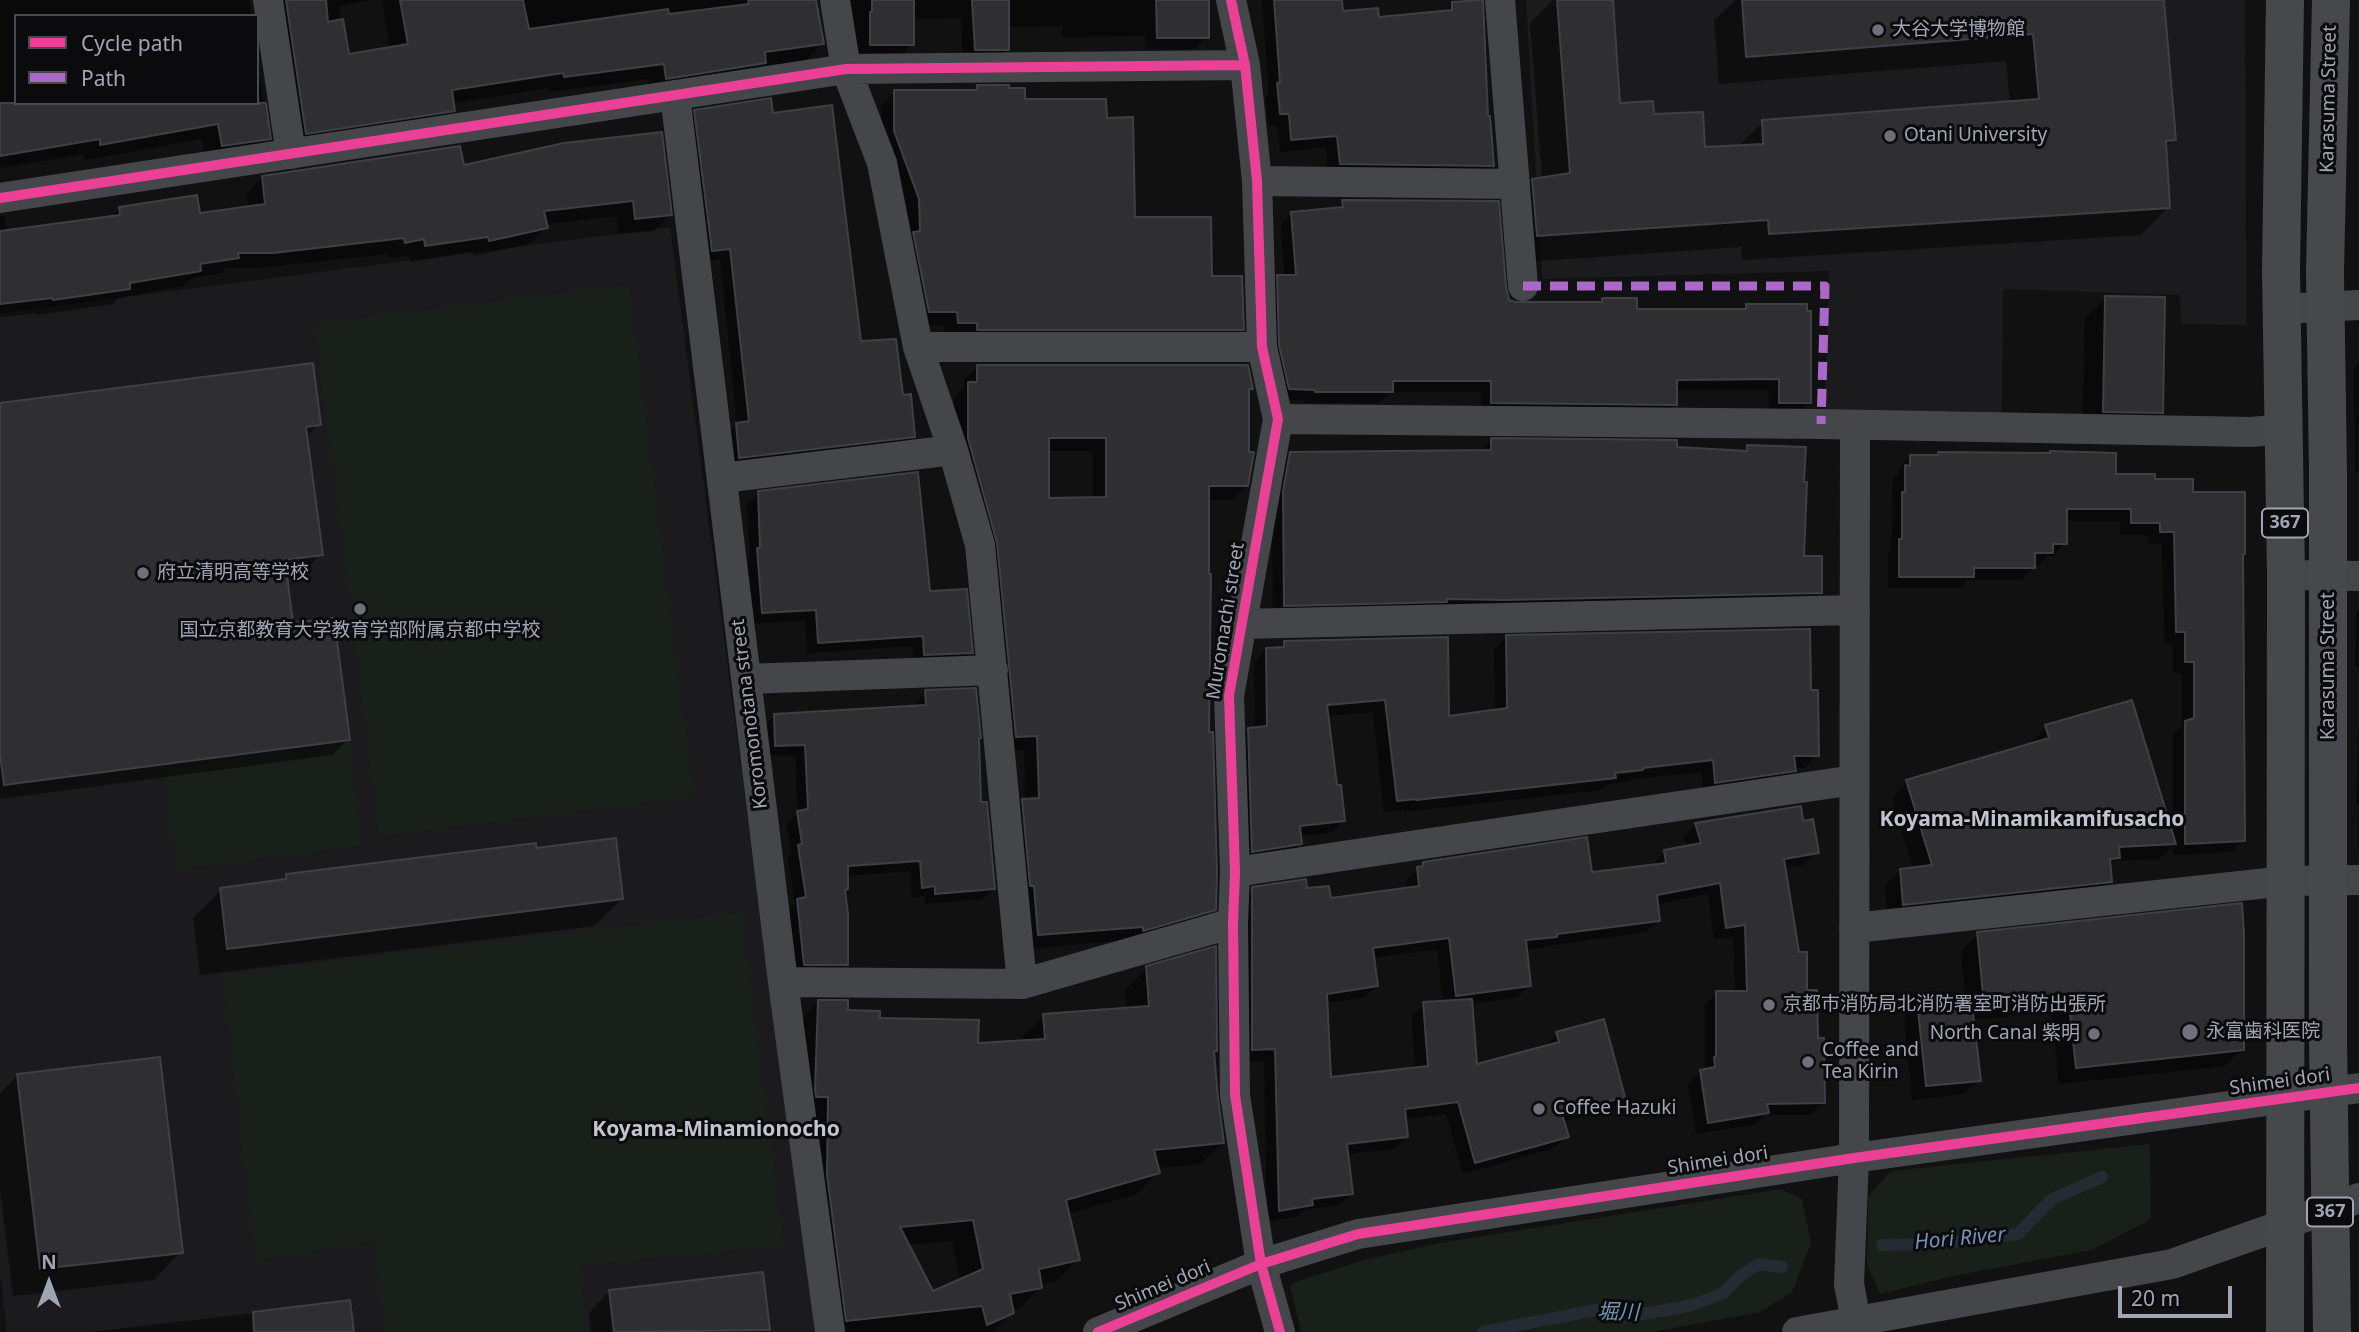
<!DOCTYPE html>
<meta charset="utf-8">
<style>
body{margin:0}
#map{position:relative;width:2359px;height:1332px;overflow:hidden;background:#111;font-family:"Noto Sans",sans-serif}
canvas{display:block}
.legend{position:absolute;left:14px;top:14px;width:245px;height:91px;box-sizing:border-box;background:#0b0b0d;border:2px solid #474950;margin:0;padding:9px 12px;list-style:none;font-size:21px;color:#a0a5b4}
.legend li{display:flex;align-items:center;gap:14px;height:35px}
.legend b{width:35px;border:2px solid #474950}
.north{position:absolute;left:14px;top:1248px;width:70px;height:70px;-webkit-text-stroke:5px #0b0b0d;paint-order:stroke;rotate:0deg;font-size:19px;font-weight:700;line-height:28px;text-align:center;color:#a0a5b4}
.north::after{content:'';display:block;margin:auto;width:24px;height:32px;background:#a0a5b4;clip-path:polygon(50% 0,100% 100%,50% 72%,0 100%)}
.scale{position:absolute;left:2118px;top:1286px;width:114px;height:32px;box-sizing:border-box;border:4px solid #a0a5b4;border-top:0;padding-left:9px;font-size:21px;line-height:24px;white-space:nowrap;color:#a0a5b4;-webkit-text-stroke:5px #0b0b0d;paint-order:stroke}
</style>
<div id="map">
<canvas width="2359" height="1332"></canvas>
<ul class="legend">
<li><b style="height:9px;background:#ea4096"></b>Cycle path</li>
<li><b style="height:9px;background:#ac68c9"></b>Path</li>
</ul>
<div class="north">N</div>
<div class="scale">20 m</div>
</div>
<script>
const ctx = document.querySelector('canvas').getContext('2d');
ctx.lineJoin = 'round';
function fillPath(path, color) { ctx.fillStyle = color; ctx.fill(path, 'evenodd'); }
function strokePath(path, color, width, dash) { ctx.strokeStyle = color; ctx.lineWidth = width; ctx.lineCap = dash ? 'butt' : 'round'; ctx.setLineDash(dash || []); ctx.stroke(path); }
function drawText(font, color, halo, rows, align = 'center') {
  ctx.font = font + ' "Noto Sans","Noto Sans JP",sans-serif'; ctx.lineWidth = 6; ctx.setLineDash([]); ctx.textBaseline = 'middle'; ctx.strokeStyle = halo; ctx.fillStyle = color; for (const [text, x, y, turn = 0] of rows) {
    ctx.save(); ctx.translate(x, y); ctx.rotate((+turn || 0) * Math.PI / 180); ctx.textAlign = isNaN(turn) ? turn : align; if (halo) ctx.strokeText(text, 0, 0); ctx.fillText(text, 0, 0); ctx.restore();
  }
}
const built = new Path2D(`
 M1526,0H2245L2246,325L2181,324L2180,295L2003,289L2002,415L1825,410L1829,271L1542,279Z
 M670,227L815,1332H7L0,1273V313Z`);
const green = new Path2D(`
 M628,285L693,796L380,836L315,324Z
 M349,745L362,845L177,869L163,769Z
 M741,913L783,1245L579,1265L585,1332H384L375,1241L256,1260L223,974Z
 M2150,1144L2151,1219L2092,1250L1953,1276L1880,1294L1867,1265L1868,1196L1891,1171Z
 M1781,1189L1802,1199L1811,1243L1792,1292L1760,1312L1652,1332H1301L1290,1286L1298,1281L1364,1260L1439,1243Z`);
const shadow = new Path2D(`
 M0,0H249L251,16H16V103H257V58L269,138L253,154L206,161L202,139L85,160L84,154L0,168Z
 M259,0H373L339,6L348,56L390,49L382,0H816L822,44L806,60L761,66L748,79L650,94L648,79L548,92V88L452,103L453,110L437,126L290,149Z
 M840,0H1207V37L1195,49H1146L1145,36L1062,37V26L1008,27V49L996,61H963L961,18L912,19V44L900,56H859V50L848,51Z
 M1262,0H1303L1341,13L1378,19L1444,12L1452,4L1486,118L1493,166L1481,178L1328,176L1326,147L1280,152L1277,125L1268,126L1266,96L1269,93Z
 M1553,0H1611L1619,105L1652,116L1703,149L1737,147L1763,122L2010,103L2006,61L1719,84L1714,20L1735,0H2162L2174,139L2165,148L2168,207L2141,235L1742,260L1741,247L1510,263L1505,208L1533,181L1542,179L1530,23Z
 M977,87L1008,89L1024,101L1105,119L1133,218L1210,278L1242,329L1229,342L945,335L944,325H916L881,145V105L895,91H973Z
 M695,111L771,114L859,343L902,397L913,436L902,448L729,469L725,436L737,424L720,259L701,262L684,123Z
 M564,144L670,215L654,231L619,234L617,216L546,224V228L530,244L473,256L472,252L410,262L409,255L389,258L388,254L256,268H226L221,273L192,278L183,286L119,298L113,304L37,315V313L0,317V216H4L7,232L110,218L120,208L198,215L248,208L247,194L263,177L462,167Z
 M1343,201L1504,288L1508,301L1524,305L1599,304L1603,300L1635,311H1741L1746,305L1810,403L1798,414H1768L1769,390H1676L1675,404L1664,416L1481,414V392H1391L1380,403H1305V400H1278L1267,288L1278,277H1284L1281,225L1292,213L1335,210Z
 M2106,298L2162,412L2140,433L2082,432L2085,319Z
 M2359,362V508V472H2355L2354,367Z
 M978,366L1251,388L1248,392L1247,486L1232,500H1207V734L1214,909L1200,923L1129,940L1024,949L1008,815L1025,801L1024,750L1002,751L954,453V398L964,388V380ZM1047,451H1093V499H1047Z
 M0,405L319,424L306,437L321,554L305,570L285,573L291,625L348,739L332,755L0,799Z
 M1492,440L1742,452L1748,446L1820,593L1807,605L1273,617L1271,505L1278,466L1291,453L1480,452Z
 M1938,453L2154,481L2191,493L2241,556L2243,840L2231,852L2173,855V845L2159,859L2114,861L2108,867L2110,882L2094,898L1888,920L1885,886L1900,870L1913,869L1892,798L1907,782L2031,745V743L2046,727L2173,837V735L2182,726V673H2173V643H2164L2162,544H2148V535H2120V521H2065V543L2053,556H2048L2039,565H2033V568L2021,580H1968L1960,588H1888V553L1891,550L1893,479L1899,474V469L1911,456H1935Z
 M759,493L928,593L971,653L960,664L913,666V646L807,653L805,620L751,624L747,561L750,558L747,504Z
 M2359,610V666H2355L2356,613Z
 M1506,637L1809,692L1817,755L1805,768H1794V770L1781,783L1703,795L1701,772L1632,779L1629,782L1607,784L1601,790L1404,812V810L1384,812L1373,712L1327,716L1335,787L1343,820L1331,833L1300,836V844L1288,856L1240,863L1236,742L1248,730L1255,729L1254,662L1266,649H1278L1285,642L1448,718L1495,712L1494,650Z
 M926,692L977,739L980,804L994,889L983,899L925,904L924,896L912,898L910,871L847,876V889L844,892L847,964L836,975H794L787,911L795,903L788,857L791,854L787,823L798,813L795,755L765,756L763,727L774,716L915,707V703Z
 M2359,729V851H2358L2359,805H2356Z
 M1802,823L1817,852L1804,865L1784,868L1816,1039L1823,1102L1811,1115H1764L1754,1125L1696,1134L1688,1084L1705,1068V1005L1717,992H1735L1733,937L1714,939L1708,894L1657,904L1659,920L1646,932L1546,946L1543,948L1525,950L1529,985L1517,998L1471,1004L1475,1067L1545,1046L1557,1034L1624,1097L1611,1109L1563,1122L1567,1136L1554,1148L1463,1174L1446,1114L1405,1119L1406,1137L1394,1149L1347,1154L1352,1193L1339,1205L1305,1210L1298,1216L1267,1222L1264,1061L1240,1062V901L1253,889L1306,890L1329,900L1407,889L1406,881L1424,863L1590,874L1652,866L1664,852L1687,847L1684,837L1696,824ZM1437,949L1443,1002L1424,1004L1412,1016L1415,1069L1329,1079L1326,1003L1364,998L1377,986L1373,958Z
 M535,850L622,899L594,926L200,975L193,918L221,890L280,882L286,875Z
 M1978,934L2242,1049L2225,1066L2059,1084L2052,1012L1972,1020L1979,1080L1964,1094L1912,1100L1904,1017L1918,1003L1965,998L1961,951Z
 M1147,968L1215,1051L1213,1053L1223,1142L1201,1164L1157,1168L1158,1173L1137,1194L1068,1214L1078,1259L1056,1281L1040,1284V1288L1019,1309L1011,1310L1012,1313L992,1332H823L797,1023L819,1002L847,1012L976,1045L1023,1042L1022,1037L1044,1016L1126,1009L1125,990ZM952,1241L960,1281L932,1293L907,1245Z
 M17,1076L181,1252L154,1280L13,1296L0,1189V1093Z
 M762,1274L769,1332H591L589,1313L610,1291Z
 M349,1302L352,1332H90Z`);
const stream = new Path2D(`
 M1882,1245L1939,1244L2018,1234L2052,1199L2102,1177
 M1483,1332L1601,1309L1626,1317L1693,1305L1724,1293L1740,1276L1759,1264L1782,1267`);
const building = new Path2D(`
 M286,0H326L328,22L343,19L349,54L408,44L400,0H523L529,29L668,9L669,14L749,4L748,0H816L824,44L765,52L766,63L666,79L664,64L564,77L563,73L452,90L455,111L306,134Z
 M872,0H914V45H870V12H872Z
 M972,0H1009V50H975Z
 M1156,0H1209V38H1157Z
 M1274,0H1342L1343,11L1378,8L1379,17L1452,10V2L1483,0L1488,116H1490L1494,166L1340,164L1337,136L1291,140L1289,114H1280L1277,83L1280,82Z
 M1557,0H1613L1620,103L1653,101L1654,114L1703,112L1705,147L1763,144L1762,120L2039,99L2033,34L1746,57L1742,0H2164L2176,140L2166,141L2170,208L1769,234L1768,220L1537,236L1532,179L1570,173Z
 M977,85H1009V88H1025V99H1106L1107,118L1133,117L1135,217H1211L1212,276H1242L1244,330H977V323H958L957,312H929L913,232L920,231L919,199L894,131V90H977Z
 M771,98L773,113L832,105L861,341L896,339L903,395L911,394L915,437L739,458L736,423L749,421L730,249L712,251L694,110Z
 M0,103H266L271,139L222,146L218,124L100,145V139L0,156Z
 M662,132L672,215L635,219L633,201L544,211L548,228L489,241L488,237L425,246L424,239L405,243L404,238L273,253H238L239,258L200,264L201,271L130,283V289L53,300L52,298L0,304V231L120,215L119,207L197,195L200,213L265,204L262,176L460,146L464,165L564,143Z
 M1342,200L1499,201L1506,287L1509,300L1516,302H1602V298H1637V309H1746V304H1807V311H1811V403H1779V379L1677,380V405L1491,403V381H1393V392H1315V390L1289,389L1279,345L1277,275H1296L1291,212L1343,207Z
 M2105,296L2165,297L2163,413L2103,412Z
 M313,363L321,425L306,427L323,555L285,560L293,623L334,618L350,740L4,785L0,754V403Z
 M977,365H1248L1253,389H1249V452H1254L1248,486H1209V574H1211L1209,732H1213L1217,872L1216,910L1143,931V927L1038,935L1034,886H1030L1022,799L1039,798L1037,736L1016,737L997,543L968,438V382H977ZM1049,438H1106V497L1049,498Z
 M1491,438L1677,440V447L1747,451V445L1806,447L1804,482H1807L1804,556H1822V593L1505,600L1447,599V602L1284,606L1283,491L1290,452L1491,450Z
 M2050,451L2116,453V474H2155V479H2193V492H2245V554H2243L2245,841L2185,844V721L2194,718V662H2185V632H2176L2174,532H2160V523H2131V509H2067V544H2053V553H2035V568H1974V577H1899V539H1902V492H1905V465L1910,466V455H1938V452L2050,453Z
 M918,472L930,591L967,589L973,653L924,655L923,636L818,643L816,610L762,613L757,548H760L758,491Z
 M1810,629L1811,690H1818L1819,756H1794L1796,771L1715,783L1713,760L1643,768V770L1615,773L1616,778L1416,800V799L1397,801L1385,700L1327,705L1337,785H1341L1345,821L1300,826L1302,844L1252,852L1248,728L1267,726L1266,648L1284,647V641L1448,637L1449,716L1507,708L1506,635Z
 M976,688L981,738H979L981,802H987L995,889L935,894V886L922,888L920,861L848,866V889L845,890L848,914V965H804L797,899L806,897L798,845L802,844L797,811L808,809L805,745L775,746L774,714L926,705L925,690Z
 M2132,700L2176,844L2119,847L2120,858L2110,859L2112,882L1903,905L1900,869L1932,865L1906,780L2049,738L2045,725Z
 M1801,806L1803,821L1813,819L1819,853L1784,859L1799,952H1807V990H1817L1818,1038H1824L1825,1103L1767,1104L1769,1113L1708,1123L1700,1070L1715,1067L1714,1057L1716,1056V991H1747L1745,925L1726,928L1720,883L1657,895L1660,921L1557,934V937L1526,940L1531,986L1456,996L1449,938L1373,948L1378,986L1327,994L1331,1077L1428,1066L1423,1002L1472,999L1477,1064L1559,1042L1556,1032L1604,1019L1625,1097L1562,1114L1569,1137L1475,1163L1458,1102L1405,1109L1408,1137L1347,1144L1353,1194L1312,1199L1313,1205L1279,1211L1275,1049L1252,1050V887L1306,879L1307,888L1329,886L1331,898L1419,886L1417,867L1423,866V862L1587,837L1592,872L1666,863L1664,850L1701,843L1695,823Z
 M616,838L623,899L227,949L220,888L286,879V874L536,843V848Z
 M2242,903L2244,934V1050L2076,1068L2068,996L1984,1005L1977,932Z
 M1216,946L1217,1051H1214L1218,1098L1224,1143L1154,1150L1160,1173L1066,1200L1080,1260L1039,1269L1042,1288L1010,1294L1014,1313L987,1325L982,1306L846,1321L827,1175L828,1097H816L815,1089L818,1000H848V1010L880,1011V1018L979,1020L978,1043L1045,1039L1043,1014L1149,1006L1146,966ZM973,1220L983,1269L933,1291L900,1227Z
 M1971,996L1981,1081L1926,1086L1917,1001Z
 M160,1057L183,1253L40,1269L17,1074Z
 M763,1272L770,1330L614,1332L609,1290Z
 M350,1300L354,1332H254L253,1312Z`);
const minor = new Path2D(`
 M268,0L291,154
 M835,0L846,69L882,163L918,347L953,450L980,545L1022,984
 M1231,0L1245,65L1257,181L1262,347L1278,419L1229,696L1235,872L1233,923L1235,1095L1261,1264L1280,1332
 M1500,0L1523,286
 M675,95L783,982L830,1332
 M1257,181L1515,184
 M0,198L846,69L1245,65
 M2282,309L2359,305
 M918,347H1262
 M1278,419L1821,424L2251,432L2284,429
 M1855,425L1854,1158L1849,1284L1858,1332
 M722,478L953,450
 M2286,575L2359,576
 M1241,624L1855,610
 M746,679L993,670
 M1235,872L1854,780
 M1854,928L2286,881L2359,880
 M783,982L1022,984L1233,923
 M1098,1332L1261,1264L1358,1234L1854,1158L2359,1088
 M1797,1332L2172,1264L2359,1198`);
const trunk = new Path2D(`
 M2285,0L2281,271L2286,575L2285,1332
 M2331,0L2325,271L2328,472V1039L2332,1332`);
const quiet = new Path2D(`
 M1523,286H1825L1821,424`);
const cycleway = new Path2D(`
 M1231,0L1245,65L1257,181L1262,347L1278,419L1229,696L1235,872L1233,923L1235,1095L1261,1264L1280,1332
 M0,198L846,69L1245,65
 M1098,1332L1261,1264L1358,1234L1854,1158L2359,1088`);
const markers = [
 [1878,30,7,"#6e717b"],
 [1890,136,7,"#6e717b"],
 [143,573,7,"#6e717b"],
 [360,609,7,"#6e717b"],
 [1769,1005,7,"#6e717b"],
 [2190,1032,9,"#6e717b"],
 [2094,1034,7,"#6e717b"],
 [1808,1062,7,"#6e717b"],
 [1539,1109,7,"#6e717b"]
];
const shields = [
 [2285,523,46],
 [2330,1212,46]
];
const shieldNames = [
 ["367",2285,523],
 ["367",2330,1212]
];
const poiNames = [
 ["大谷大学博物館",1892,30],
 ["Otani University",1904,136],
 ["府立清明高等学校",157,573],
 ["国立京都教育大学教育学部附属京都中学校",360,631,"center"],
 ["京都市消防局北消防署室町消防出張所",1783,1005],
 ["永富歯科医院",2206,1032],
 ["North Canal 紫明",2080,1034,"right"],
 ["Coffee and",1822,1051],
 ["Tea Kirin",1822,1073],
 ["Coffee Hazuki",1553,1109]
];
const streetNames = [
 ["Karasuma Street",2329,99,-89],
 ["Muromachi street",1226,621,-81],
 ["Karasuma Street",2329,666,-90],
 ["Koromonotana street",750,714,-97],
 ["Shimei dori",2280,1082,-8],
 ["Shimei dori",1718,1161,-9],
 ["Shimei dori",1163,1286,-23]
];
const neighbourhoodNames = [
 ["Koyama-Minamikamifusacho",2032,820],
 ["Koyama-Minamionocho",716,1130]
];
const waterNames = [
 ["Hori River",1960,1239,-5],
 ["堀川",1618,1313,1]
];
fillPath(built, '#1b1b1d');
fillPath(green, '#19201a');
fillPath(shadow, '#0007');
strokePath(stream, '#242b33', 12);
fillPath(building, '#2f2f31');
strokePath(building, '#3f4045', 2);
strokePath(minor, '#45464a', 30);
strokePath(trunk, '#47484c', 38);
strokePath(quiet, '#ac68c9', 9, [18, 9]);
strokePath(cycleway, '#ea4096', 10);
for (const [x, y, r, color] of markers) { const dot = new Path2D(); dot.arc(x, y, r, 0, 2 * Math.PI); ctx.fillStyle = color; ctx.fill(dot); strokePath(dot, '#0b0b0d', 2.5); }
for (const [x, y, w] of shields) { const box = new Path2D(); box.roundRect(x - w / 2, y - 14.5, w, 29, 5); ctx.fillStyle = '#0b0b0d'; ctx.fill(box); strokePath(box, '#a0a5b4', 2); }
drawText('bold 18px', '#a0a5b4', null, shieldNames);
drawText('19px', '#a0a5b4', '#0b0b0d', poiNames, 'left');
drawText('19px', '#a0a5b4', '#0b0b0d', streetNames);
drawText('bold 21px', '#c1c5d0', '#0b0b0d', neighbourhoodNames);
drawText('italic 21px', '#7393b3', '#0b0b0d', waterNames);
</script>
